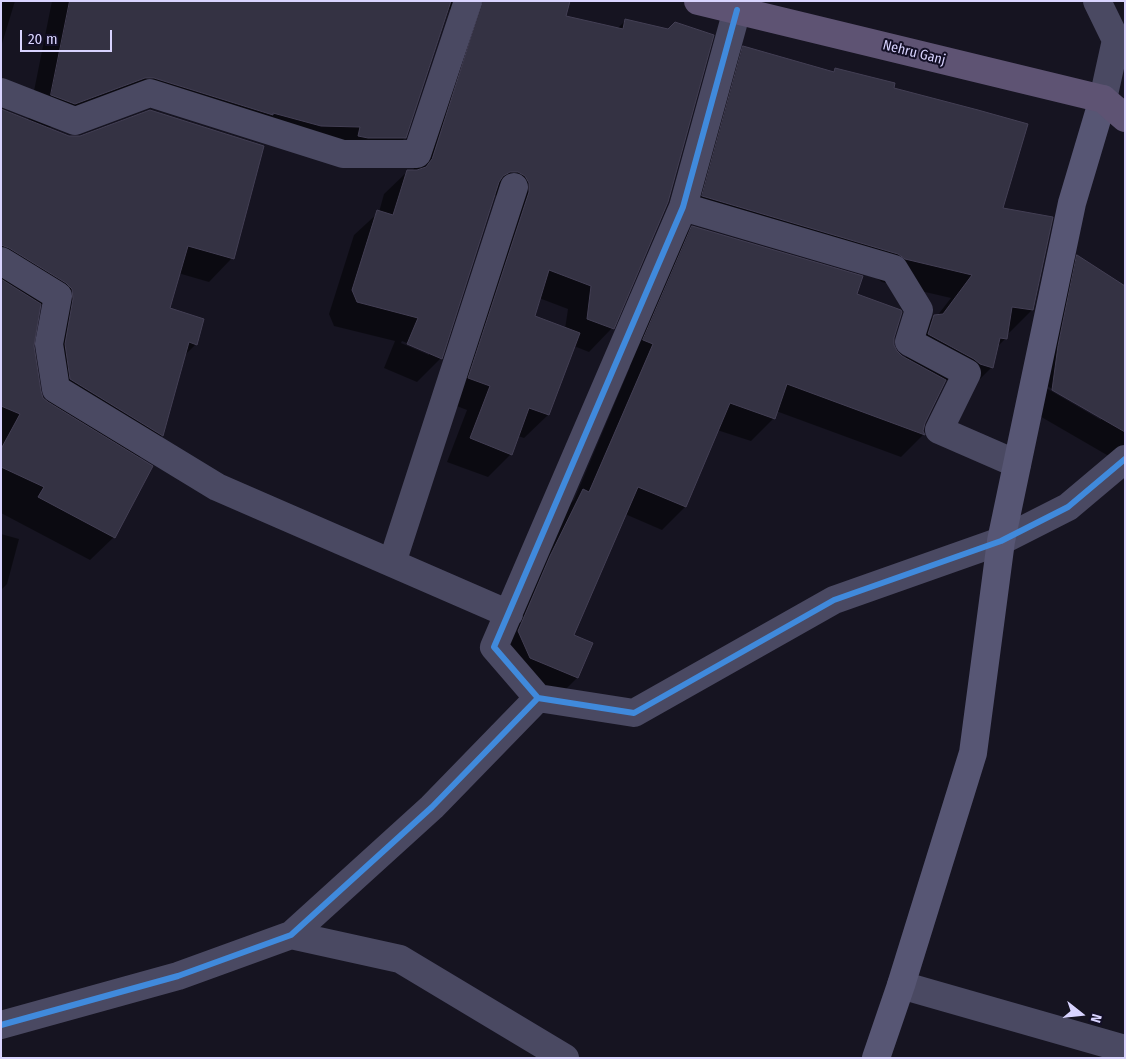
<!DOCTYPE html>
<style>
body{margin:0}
#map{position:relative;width:1126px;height:1059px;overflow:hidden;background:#161421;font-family:"Fira Sans Condensed",sans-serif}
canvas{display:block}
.frame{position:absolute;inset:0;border:2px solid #d9d4ff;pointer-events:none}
.north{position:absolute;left:1056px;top:989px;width:50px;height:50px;-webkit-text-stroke:4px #130f26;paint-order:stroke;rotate:106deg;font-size:14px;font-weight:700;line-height:20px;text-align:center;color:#d9d4ff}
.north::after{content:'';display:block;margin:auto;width:18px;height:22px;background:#d9d4ff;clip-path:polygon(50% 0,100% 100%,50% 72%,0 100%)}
.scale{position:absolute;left:20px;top:30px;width:92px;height:22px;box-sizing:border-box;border:2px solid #d9d4ff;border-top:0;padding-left:6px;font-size:15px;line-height:18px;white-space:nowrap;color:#d9d4ff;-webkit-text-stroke:4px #130f26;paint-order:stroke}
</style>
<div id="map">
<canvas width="1126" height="1059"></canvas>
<div class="frame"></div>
<div class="north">N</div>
<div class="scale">20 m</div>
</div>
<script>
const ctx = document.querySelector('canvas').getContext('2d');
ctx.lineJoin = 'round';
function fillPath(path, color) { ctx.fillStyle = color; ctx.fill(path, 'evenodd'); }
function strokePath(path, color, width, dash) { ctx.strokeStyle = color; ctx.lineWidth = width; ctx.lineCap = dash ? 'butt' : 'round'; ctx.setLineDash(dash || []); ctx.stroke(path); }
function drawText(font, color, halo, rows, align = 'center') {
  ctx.font = font + ' "Fira Sans Condensed",sans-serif'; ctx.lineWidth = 4; ctx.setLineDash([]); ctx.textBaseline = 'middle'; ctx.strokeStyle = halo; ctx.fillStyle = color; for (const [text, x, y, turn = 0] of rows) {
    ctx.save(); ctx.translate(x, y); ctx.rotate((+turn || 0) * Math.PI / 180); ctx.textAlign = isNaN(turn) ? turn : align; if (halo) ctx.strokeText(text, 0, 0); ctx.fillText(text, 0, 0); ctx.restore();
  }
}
const shadow = new Path2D(`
 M1,1H15L1,47Z
 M52,1H568L565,17L617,29L625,21L667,201L612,328L589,352L574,346L548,415L524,438L518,436L511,454L488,477L447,462L467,410L446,402L502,199L494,194L441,358L417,382L384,368L395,341L334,326L329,314L354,235L379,212L384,194L408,171H413L460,30L457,14L449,9L405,138L381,161L130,101H120L48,128L232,258L209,282L178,273L168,309L196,344L184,356L162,435L138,459L114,537L90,560L1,513V110L28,121ZM539,298L568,309L565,329L533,317ZM39,304L43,306L42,368L48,404L42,399L32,346ZM402,341L429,352V355L401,343Z
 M744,48L832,73L836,69L892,89L1002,209L1032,310L1009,333L1006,332V338L997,347L992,367L969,390L945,379L924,423L922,431L923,435L901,457L776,411L774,418L751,441L717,430L685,507L662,530L625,514L573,636L591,644L577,678L554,701L495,655L560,513L574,500L630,367L621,363L669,250L692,227L855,294L893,338L892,345L896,352L905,359L911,340L934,316H937L951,298L882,282L875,277L680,219L721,71Z
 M1077,257L1125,398V456L1119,462L1031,411L1056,278ZM1047,386L1101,417V420L1046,388Z
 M1,534L19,539L7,584L1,590Z`);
const building = new Path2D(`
 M70,1H451L406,138H368L358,136L360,127L321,126L273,113V115L154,78H145L75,104L51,95Z
 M483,1H570L566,16L623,29L625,19L668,29L675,22L714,35L668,202L614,329L587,319L591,286L549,270L535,316L580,333L549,415L529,408L512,455L470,438L490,386L468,378L529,192V183L525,176L518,172H510L503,176L499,182L442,359L407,344L418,318L357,302L352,290L377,210L393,215L407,170H417L426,167L432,159Z
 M743,46L834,72L835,68L895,83L894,88L978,110L1028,124L1003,208L1053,217L1033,310L1012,307L1007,339L1000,338L993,368L980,364L974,359L928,334L934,315L943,314L972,275L905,259L898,254L702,196Z
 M1,109L69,136H80L150,110L264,146L234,259L188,246L170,308L204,319L197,345L189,342L163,436L70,379L65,344L73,299L72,289L66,283L9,248L1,245Z
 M692,226L863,276L857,294L901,310L902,312L894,338V345L897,351L902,356L946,380L925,423L923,431L925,435L787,384L775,419L730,403L686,507L638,487L574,635L593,643L578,678L530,658L518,631L550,556L583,489L589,492L653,344L643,340Z
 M1077,255L1125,286V432L1052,390L1058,346Z
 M1,279L41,304L34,346L41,391L43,398L48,402L153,466L115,538L38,497L44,487L1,467V449L20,414L1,406Z`);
const minor = new Path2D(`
 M1,92L75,121L150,93L343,154H417L468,1
 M683,207L894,269L919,310L909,342L967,373L939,430L1017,464
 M1,261L58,296L49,344L56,389L217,487L509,614
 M392,563L514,187
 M538,698L494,647L683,207L737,10
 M291,935L400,959L565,1058
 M901,985L1125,1049
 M1,1025L178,976L291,935L432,807L538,698L634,713L834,600L1001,541L1068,507L1125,459`);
const tertiary = new Path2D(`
 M1097,1L1116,40L1103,99`);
const secondary = new Path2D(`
 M876,1058L901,985L973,753L1001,541L1072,203L1103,99`);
const primary = new Path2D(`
 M698,1L1103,99L1125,118`);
const cycleway = new Path2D(`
 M538,698L494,647L683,207L737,10
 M1,1025L178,976L291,935L432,807L538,698L634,713L834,600L1001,541L1068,507L1125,459`);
const streetNames = [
 ["Nehru Ganj",914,53,14]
];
fillPath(shadow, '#0007');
fillPath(building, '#343243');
strokePath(building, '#433f54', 1);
strokePath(minor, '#4a4962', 28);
strokePath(tertiary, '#4a4962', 28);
strokePath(secondary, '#575674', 28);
strokePath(primary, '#5e5373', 28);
strokePath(cycleway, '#408adc', 6);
drawText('14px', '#d9d4ff', '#130f26', streetNames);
</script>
